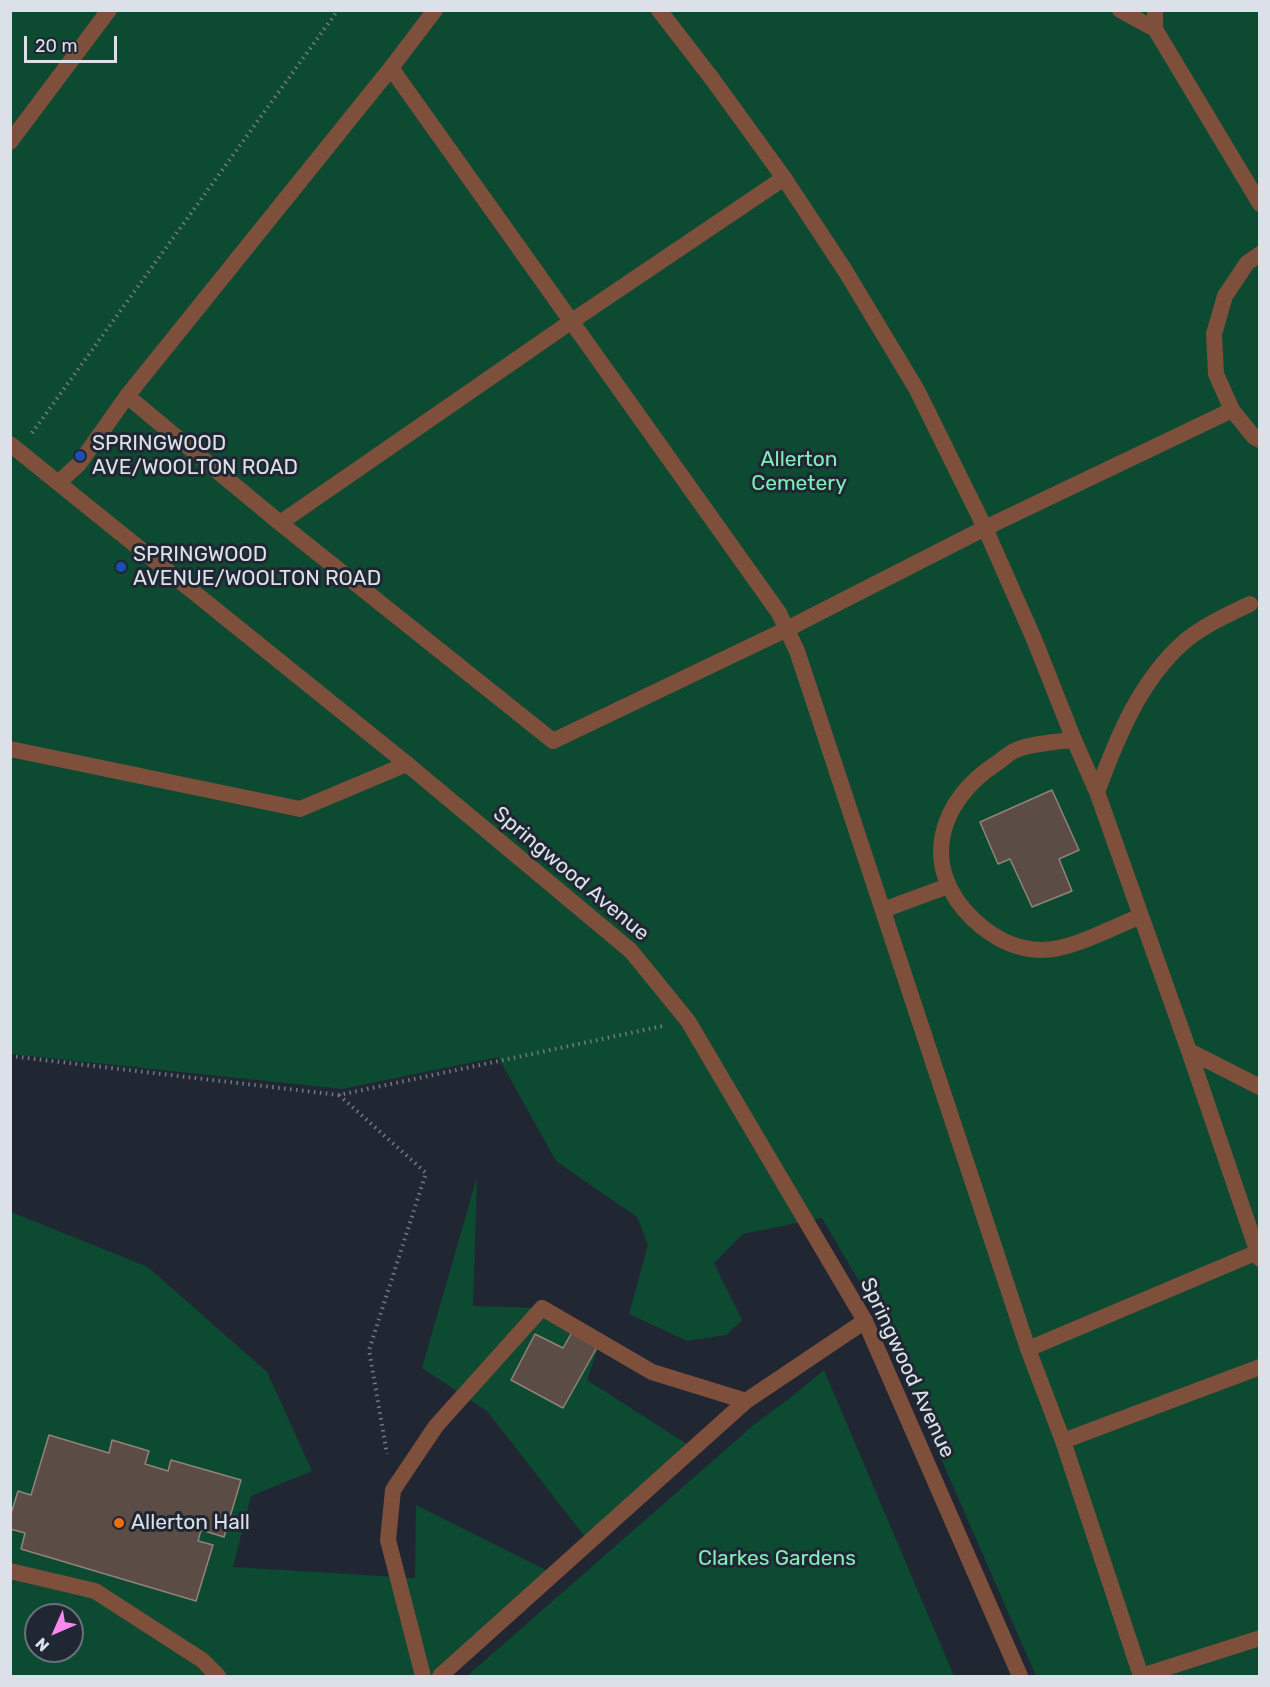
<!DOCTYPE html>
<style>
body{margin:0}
#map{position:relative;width:1270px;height:1687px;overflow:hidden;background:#202733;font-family:Rubik,sans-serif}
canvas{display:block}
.frame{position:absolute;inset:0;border:12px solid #dce1e9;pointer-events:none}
.north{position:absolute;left:24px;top:1603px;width:60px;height:60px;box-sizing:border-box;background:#202733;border:2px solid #6b717c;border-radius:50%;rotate:225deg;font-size:16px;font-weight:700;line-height:24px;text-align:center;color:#dce1e9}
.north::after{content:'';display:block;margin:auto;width:21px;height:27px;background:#f788ec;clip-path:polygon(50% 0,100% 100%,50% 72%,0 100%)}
.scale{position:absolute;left:24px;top:36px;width:93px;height:27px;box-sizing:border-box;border:3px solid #dce1e9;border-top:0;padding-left:8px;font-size:18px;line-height:21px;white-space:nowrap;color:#dce1e9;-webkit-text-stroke:4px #202733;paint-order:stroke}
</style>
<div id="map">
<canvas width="1270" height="1687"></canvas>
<div class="frame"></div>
<div class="north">N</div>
<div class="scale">20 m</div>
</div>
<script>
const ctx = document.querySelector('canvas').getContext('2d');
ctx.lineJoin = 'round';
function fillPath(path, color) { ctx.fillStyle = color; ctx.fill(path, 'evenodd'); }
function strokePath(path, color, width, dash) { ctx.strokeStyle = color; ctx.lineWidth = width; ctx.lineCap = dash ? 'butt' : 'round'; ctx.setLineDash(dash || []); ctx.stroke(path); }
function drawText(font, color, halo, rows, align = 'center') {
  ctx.font = font + ' Rubik,sans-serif'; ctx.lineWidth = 6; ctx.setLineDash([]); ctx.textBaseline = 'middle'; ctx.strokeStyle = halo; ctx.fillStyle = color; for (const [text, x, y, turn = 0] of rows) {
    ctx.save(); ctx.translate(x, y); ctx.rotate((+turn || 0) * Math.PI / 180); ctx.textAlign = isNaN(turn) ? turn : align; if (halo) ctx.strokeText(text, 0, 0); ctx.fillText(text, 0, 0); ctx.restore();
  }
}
const green = new Path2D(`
 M11,11H1259V1676H1036L877,1312L822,1218L743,1234L714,1263L742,1320L726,1335L687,1341L629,1314L648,1245L637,1217L556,1161L498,1057L342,1089L11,1054Z
 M477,1177L473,1306L542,1308L575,1327L563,1348L535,1334L512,1380L563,1408L600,1342L587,1380L693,1448L589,1542L487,1411L422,1368Z
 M11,1212L148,1267L267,1372L312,1471L251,1496L233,1567L415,1578L416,1505L554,1574L440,1676H11ZM36,1615H72V1651H36Z
 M824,1370L954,1676H467L756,1423L790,1398Z`);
const building = new Path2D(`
 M1052,790L1079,850L1059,859L1072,891L1032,907L1010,859L998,864L980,822Z
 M575,1327L600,1342L563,1408L511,1380L535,1334L563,1348Z
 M49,1435L109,1453L112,1440L149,1451L145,1464L168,1471L171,1460L241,1480L224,1537L201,1530L198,1541L213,1545L196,1601L21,1549L25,1533L10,1529V1517L18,1491L31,1495Z`);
const path = new Path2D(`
 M32,433L338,10
 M10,1056L339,1095L663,1026
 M339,1095L426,1173L369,1350L387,1454`);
const service = new Path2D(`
 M659,10L713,80L784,178L846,272L917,390L985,528L1034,639L1074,740L1097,792L1189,1051L1260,1259
 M1120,10L1155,29V10
 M1155,29L1260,204
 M391,68L779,613L797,651L1028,1349
 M10,142L109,10
 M1260,254L1247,263L1225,296L1214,334L1216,374L1232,410L1254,437L1260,440
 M127,396L280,523L553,741L787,629L985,528L1232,410
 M59,482L79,464L127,396L391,68L435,10
 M280,523L572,321L784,178
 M1074,740C1055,742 1034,743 1016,750C1009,753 1003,759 997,763C938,801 919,867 973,919C992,937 1016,950 1042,950C1072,950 1113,927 1141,916
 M10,749L300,809L407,764
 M1097,792C1117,738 1140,680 1185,641C1205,625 1227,615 1250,604
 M883,910L948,886
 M1189,1051L1260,1087
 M1063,1441L1260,1367
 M10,1571L95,1591L202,1660L218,1676
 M423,1676L388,1540L393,1490L436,1426L542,1308L652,1372L746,1401
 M440,1676L746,1401L865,1321
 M1141,1676L1063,1441L1028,1349L1260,1251
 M1141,1676L1260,1638`);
const tertiary = new Path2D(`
 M10,444L407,764L631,951L688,1021L865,1321L1020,1676`);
const markers = [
 [80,456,6,"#1a4fb4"],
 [121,567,6,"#1a4fb4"],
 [119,1523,6,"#e8710a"]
];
const poiNames = [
 ["SPRINGWOOD",92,444],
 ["AVE/WOOLTON ROAD",92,468],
 ["SPRINGWOOD",133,555],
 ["AVENUE/WOOLTON ROAD",133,579],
 ["Allerton Hall",131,1523]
];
const parkNames = [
 ["Allerton",799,460],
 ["Cemetery",799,484],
 ["Clarkes Gardens",777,1559]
];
const streetNames = [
 ["Springwood Avenue",571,874,40],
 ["Springwood Avenue",907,1368,65]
];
fillPath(green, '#0c4a31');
fillPath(building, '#5b4c45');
strokePath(building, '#92827a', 1.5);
strokePath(path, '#737984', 4, [1.5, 4.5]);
strokePath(service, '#7e4f3b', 16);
strokePath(tertiary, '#7e4f3b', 16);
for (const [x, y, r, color] of markers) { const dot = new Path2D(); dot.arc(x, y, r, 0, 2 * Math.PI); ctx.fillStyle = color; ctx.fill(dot); strokePath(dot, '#202733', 2); }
drawText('21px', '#dce1e9', '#202733', poiNames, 'left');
drawText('21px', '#81eeb9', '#202733', parkNames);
drawText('21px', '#dce1e9', '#202733', streetNames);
</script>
